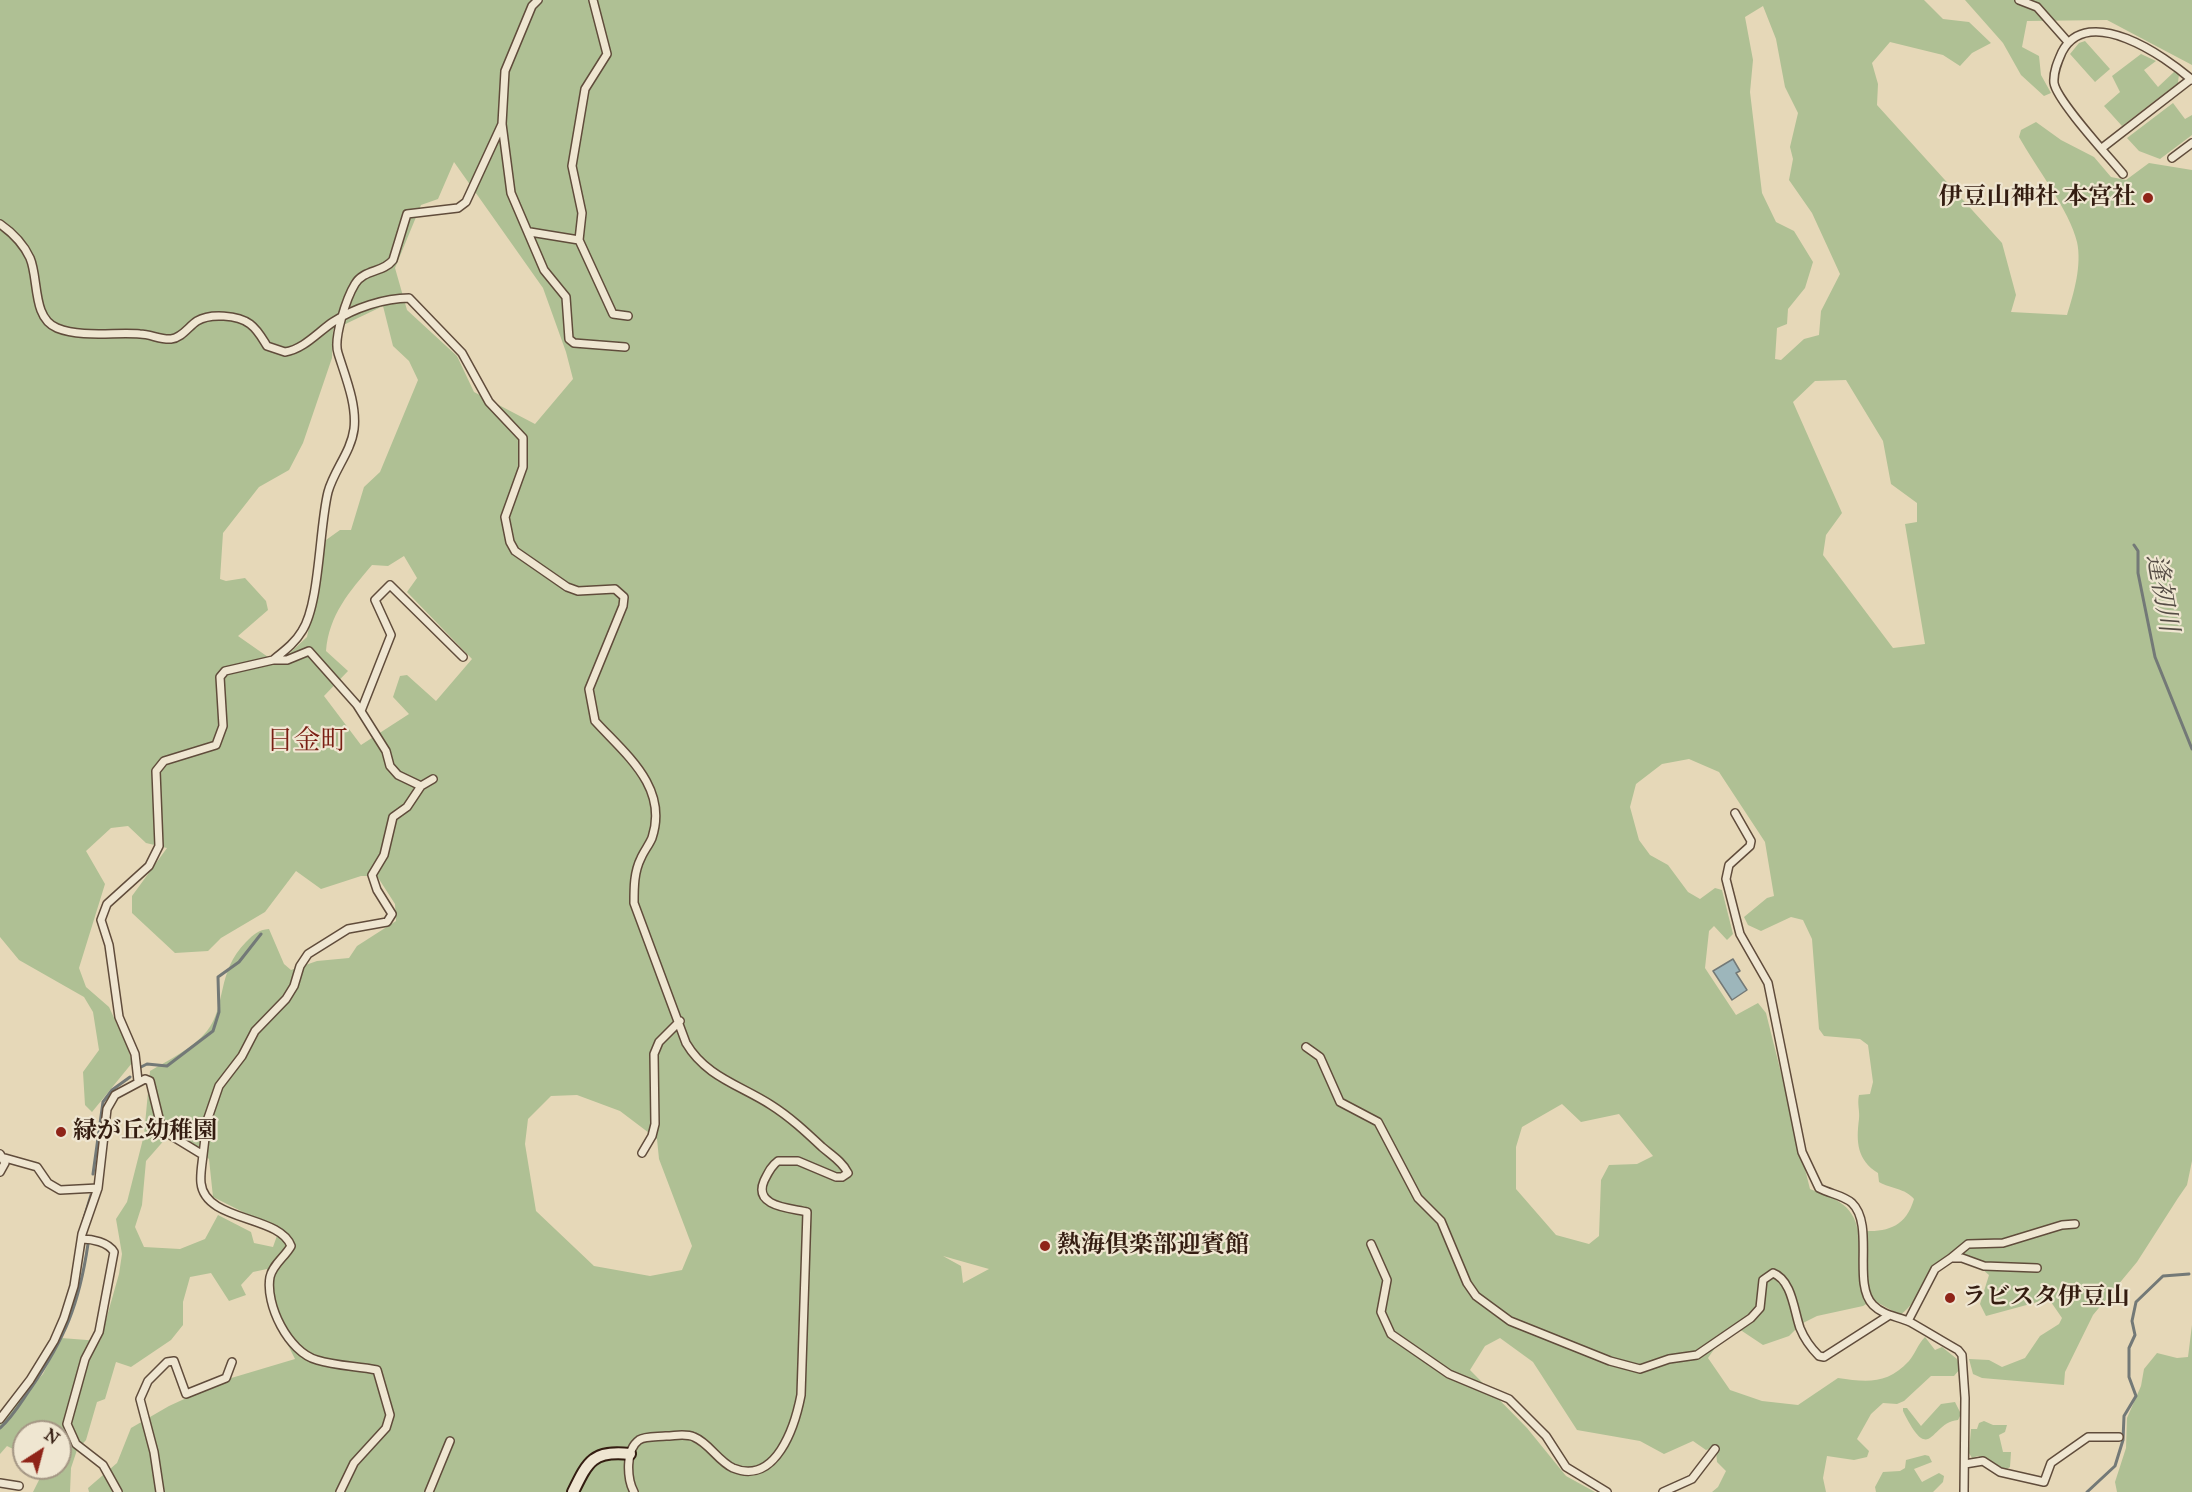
<!DOCTYPE html>
<meta charset="utf-8">
<style>
body{margin:0}
#map{position:relative;width:2192px;height:1492px;overflow:hidden;background:#e6d8b8;font-family:"IM FELL Great Primer",serif}
canvas{display:block}
.north{position:absolute;left:12px;top:1420px;width:60px;height:60px;box-sizing:border-box;background:#efe6d1;border:2px solid #a49684;border-radius:50%;rotate:36deg;font-size:16px;font-weight:700;line-height:24px;text-align:center;color:#341d11}
.north::after{content:'';display:block;margin:auto;width:21px;height:27px;background:#8f2418;clip-path:polygon(50% 0,100% 100%,50% 72%,0 100%)}
</style>
<div id="map">
<canvas width="2192" height="1492"></canvas>
<div class="north">N</div>
</div>
<script>
const ctx = document.querySelector('canvas').getContext('2d');
ctx.lineJoin = 'round';
function fillPath(path, color) { ctx.fillStyle = color; ctx.fill(path, 'evenodd'); }
function strokePath(path, color, width, dash) { ctx.strokeStyle = color; ctx.lineWidth = width; ctx.lineCap = dash ? 'butt' : 'round'; ctx.setLineDash(dash || []); ctx.stroke(path); }
function drawText(font, color, halo, rows, align = 'center') {
  ctx.font = font + ' "IM FELL Great Primer","Noto Serif JP",serif'; ctx.lineWidth = 4.5; ctx.setLineDash([]); ctx.textBaseline = 'middle'; ctx.strokeStyle = halo; ctx.fillStyle = color; for (const [text, x, y, turn = 0] of rows) {
    ctx.save(); ctx.translate(x, y); ctx.rotate((+turn || 0) * Math.PI / 180); ctx.textAlign = isNaN(turn) ? turn : align; if (halo) ctx.strokeText(text, 0, 0); ctx.fillText(text, 0, 0); ctx.restore();
  }
}
const green = new Path2D(`
 M0,0H1924L1943,19L1969,22L1991,43L1972,53L1960,66L1943,55L1890,42L1872,63L1878,84L1877,105L2002,243L2016,295L2011,312L2067,315C2074,293 2082,265 2077,242C2070,211 2035,166 2019,137L2021,130L2036,122L2061,140L2094,157L2111,177L2126,180L2149,163L2192,170V1161L2187,1185L2178,1198L2137,1262L2093,1315L2065,1372L2064,1385L1982,1378L1973,1374L1969,1359L1989,1360L2002,1367L2025,1358L2040,1336L2059,1324L2062,1318L2051,1302L2045,1300L1986,1316L1980,1304L1989,1275L1982,1269L1949,1256C1922,1267 1923,1300 1900,1315L1873,1300L1863,1306L1817,1316L1801,1324L1789,1336L1763,1345L1739,1329L1717,1345L1708,1358L1730,1390L1762,1401L1798,1405L1838,1378C1866,1382 1887,1385 1909,1361C1915,1354 1918,1344 1925,1337L1935,1350L1942,1347L1957,1359L1960,1369L1954,1376H1931L1904,1401L1897,1404L1883,1403L1871,1414L1857,1439L1869,1451L1867,1457L1854,1460L1827,1456L1823,1478L1826,1492H1712L1718,1487L1726,1471L1717,1462L1716,1451L1713,1448L1706,1450L1693,1441L1664,1454L1640,1441L1577,1430L1533,1362L1500,1338L1485,1346L1470,1370L1527,1428L1566,1476L1595,1492H89L88,1488L117,1463L131,1428L169,1406L228,1379L295,1359L287,1343L291,1340L270,1303L271,1272L267,1269L253,1272L241,1285L246,1295L229,1301L211,1273L190,1277L183,1302V1325L171,1340L131,1367L116,1362L105,1399L97,1402L86,1440L77,1450L71,1468L70,1492H33L45,1468H60V1432H24L23,1454L7,1446L0,1454V1422L43,1374L61,1338L100,1341L119,1274L122,1254L116,1219L127,1202L144,1135L150,1071C169,1060 193,1048 207,1031C227,1006 216,972 246,942C254,934 258,930 269,929L284,964L291,970L317,961L349,958L357,946L396,921L395,904L377,876H361L321,889L296,871L265,912L221,938L208,951L175,953L132,913V896L167,848L146,843L128,826L111,828L86,851L105,884L79,968L86,987L109,1007L128,1048L132,1063L92,1112L85,1105L83,1072L99,1050L93,1012L84,997L19,960L0,937ZM1763,6L1776,39L1785,87L1798,113L1790,147L1793,159L1789,180L1812,213L1840,274L1821,311L1819,335L1804,339L1781,360L1775,359L1777,328L1787,324L1788,309L1805,288L1813,262L1794,231L1776,222L1762,193L1750,92L1753,60L1745,17ZM454,162L543,288L566,352L573,379L535,424L474,392L457,356L407,310L395,268L421,205L438,199ZM383,306L393,346L409,361L418,380L380,472L364,487L351,530H340L326,540L307,637L278,664L238,636L268,610L266,601L245,578L226,581L220,579L223,533L259,487L289,470L303,443L332,358L333,330ZM1846,380L1883,441L1891,484L1917,503V522L1905,524L1925,644L1893,648L1823,555L1826,535L1842,513L1793,402L1815,381ZM404,556L417,578L407,592L472,659L436,701L407,675L400,676L393,697L409,714L361,745L324,696L348,671L326,651C329,615 349,592 372,565L388,566ZM1689,759L1719,772L1765,842L1774,896L1767,898L1744,917L1748,925L1761,931L1791,917L1803,920L1812,939L1819,1029L1824,1036L1860,1039L1868,1045L1873,1082L1870,1094L1859,1095C1857,1104 1860,1111 1859,1119C1856,1142 1857,1160 1878,1173L1879,1182C1891,1189 1905,1188 1914,1199C1905,1229 1886,1232 1858,1231C1853,1203 1833,1198 1810,1189L1766,1013L1758,1003L1736,1015L1705,968L1709,931L1714,926L1727,940L1733,934L1722,890L1715,888L1700,899L1688,892L1668,865L1650,855L1639,840L1630,807L1636,784L1662,764ZM577,1095L620,1111L657,1139L659,1159L692,1246L682,1270L650,1276L594,1266L536,1211L525,1144L528,1119L551,1096ZM1562,1104L1581,1122L1619,1114L1653,1156L1637,1164L1609,1165L1601,1180L1599,1236L1589,1244L1556,1235L1516,1189V1147L1522,1127ZM174,1129L209,1159L213,1197L279,1230L273,1247L254,1243L251,1232L218,1215L205,1239L180,1249L144,1247L135,1227L142,1205L146,1161ZM943,1256L989,1269L963,1283L961,1266Z
 M1965,0H2192V65L2107,20L2027,21L2022,47L2039,56L2041,75L2051,93L2044,96L2021,75L2003,43Z
 M2085,41L2110,69L2095,82L2070,54L2079,43Z
 M2141,54L2156,61L2144,70L2158,87L2175,71L2179,74L2178,83L2122,126L2104,106L2120,92L2112,76Z
 M2173,103L2185,119L2192,115V135L2160,159L2139,151L2127,138Z
 M2192,1325V1492H2117L2115,1482L2126,1448L2127,1418L2141,1386L2144,1369L2157,1353L2177,1358L2188,1357Z
 M1955,1402L1961,1414L1958,1420C1930,1422 1931,1468 1903,1411V1408H1907L1921,1426L1941,1404Z
 M1984,1421L1993,1425H2007L2005,1432L1999,1435L2003,1452H2011L2010,1467L2005,1470L1978,1456L1972,1458L1969,1453L1971,1429H1977L1979,1423Z
 M1925,1455L1929,1456L1932,1462L1914,1469L1922,1482L1939,1473L1944,1476L1943,1482L1933,1492H1876L1875,1487L1883,1472L1900,1471L1905,1468L1906,1460Z`);
const water = new Path2D(`
 M1733,959L1740,971L1736,973L1747,990L1732,1000L1713,971Z`);
const stream = new Path2D(`
 M2134,545L2138,551V573L2155,657L2192,749
 M141,1067L147,1064L167,1066L213,1031L219,1012L218,977L239,962L261,934
 M93,1174L103,1102L112,1090L130,1077
 M82,1225L91,1195
 M0,1428C13,1417 21,1402 31,1388C65,1338 79,1305 88,1244
 M2087,1492L2115,1466L2123,1440L2124,1416L2136,1396L2129,1377V1348L2135,1335L2132,1321L2136,1302L2163,1276L2189,1274`);
const street = new Path2D(`
 M538,0L532,6L505,71L502,124L511,193L544,270L566,297L569,339L574,343L625,347
 M593,0L607,54L585,89L572,166L582,213L579,240L613,314L628,316
 M2019,0L2037,7L2068,42
 M2102,148L2191,79
 M2172,158L2192,143
 M2123,174C2109,157 2057,101 2054,83C2053,72 2058,61 2062,52C2088,3 2165,56 2192,80
 M0,224C13,233 23,243 30,258C39,279 32,318 57,328C82,338 114,332 140,334C150,334 161,340 171,339C182,338 189,326 197,321C210,313 238,315 250,324C258,330 262,338 267,346L285,352C304,349 318,332 333,322C354,308 385,298 409,298L462,353L489,402L523,438V467L505,517L510,542L515,551L567,587L578,591L615,589L624,597L623,606L589,689L595,721C625,754 669,787 652,838C649,845 644,851 641,858C634,872 634,887 634,903L686,1043C706,1077 740,1085 771,1105C790,1117 806,1132 822,1147C830,1154 843,1162 848,1173L842,1177H836L798,1161H778C771,1166 768,1173 764,1181C753,1207 791,1208 807,1212L801,1395C795,1426 776,1486 733,1468C718,1461 709,1443 694,1437C685,1433 675,1436 666,1436C658,1437 645,1436 639,1440C625,1450 627,1479 634,1492
 M530,232L579,240
 M273,660C284,651 295,643 302,631C320,603 319,528 328,492C334,470 351,452 354,429C357,404 345,376 338,353C333,338 347,297 355,284C364,269 383,273 393,260L407,214L458,208L466,202L502,124
 M361,711L391,635L375,600L390,585L463,657
 M1735,813L1751,841L1750,846L1729,865L1726,879L1740,934L1768,983L1802,1152L1819,1188C1830,1194 1843,1195 1852,1203C1875,1225 1852,1284 1873,1305C1884,1316 1897,1316 1910,1322C1926,1331 1942,1341 1958,1350L1962,1355L1965,1398L1964,1492
 M1306,1047L1320,1057L1340,1102L1378,1122L1418,1198L1441,1221L1467,1283L1476,1296L1510,1321L1610,1361L1640,1369L1669,1359L1697,1355L1751,1318L1760,1308L1763,1280L1773,1273C1792,1280 1794,1311 1800,1328C1804,1338 1811,1348 1819,1356L1824,1357L1888,1316
 M138,1081L135,1054L119,1017L109,945L101,920L107,904L149,866L159,846L156,771L164,761L216,745L223,726L220,677L225,671L273,660H287L309,651L357,705L386,751L390,766L398,775L421,786L433,779
 M642,1153L652,1136L655,1124L654,1054L659,1042L680,1021
 M0,1154L5,1163L0,1172
 M203,1155L207,1121L219,1086L242,1056L255,1031L286,999L294,986L300,966L308,954L348,929L387,922L392,914L377,890L372,875L384,855L393,817L407,807L421,786
 M5,1158L37,1167L48,1183L60,1190L98,1188
 M82,1239C92,1239 108,1242 114,1252L99,1332L85,1359L67,1424L76,1444L103,1465L118,1492
 M1371,1244L1387,1280L1381,1312L1391,1334L1449,1374L1509,1399L1546,1436L1566,1467L1607,1492
 M1951,1258L1968,1244L2003,1243L2062,1225L2075,1224
 M1908,1321L1935,1269L1951,1258H1962L1984,1266L2037,1268
 M0,1419L30,1380L54,1341L64,1318L74,1286L82,1234L98,1188L107,1109L115,1095L145,1079L150,1081L162,1130L203,1155C202,1164 200,1175 201,1183C205,1222 280,1215 291,1246C285,1257 273,1264 270,1277C265,1304 288,1352 317,1360C336,1366 357,1366 377,1370L390,1415L386,1428L354,1463L340,1492
 M1965,1464L1983,1461L2000,1472L2044,1482L2051,1463L2088,1437H2119
 M0,1483L19,1486
 M160,1492L154,1452L140,1399L148,1381L167,1362L174,1361L186,1394L226,1378L232,1362
 M429,1492L450,1441
 M1663,1492L1692,1479L1715,1449`);
const secondary = new Path2D(`
 M573,1492C588,1461 593,1450 630,1454`);
const markers = [
 [2148,198,6,"#8f2418"],
 [61,1132,6,"#8f2418"],
 [1045,1246,6,"#8f2418"],
 [1950,1298,6,"#8f2418"]
];
const poiNames = [
 ["伊豆山神社 本宮社",2136,198,"right"],
 ["緑が丘幼稚園",73,1132],
 ["熱海倶楽部迎賓館",1057,1246],
 ["ラビスタ伊豆山",1962,1298]
];
const waterNames = [
 ["逢初川",2161,593,80]
];
const quarterNames = [
 ["日金町",307,742]
];
fillPath(green, '#afc094');
fillPath(water, '#9db6bb');
strokePath(water, '#737977', 1.5);
strokePath(stream, '#737977', 3);
strokePath(street, '#604c3b', 10);
strokePath(secondary, '#341d11', 14);
strokePath(street, '#efe6d1', 7);
strokePath(secondary, '#efe6d1', 10);
for (const [x, y, r, color] of markers) { const dot = new Path2D(); dot.arc(x, y, r, 0, 2 * Math.PI); ctx.fillStyle = color; ctx.fill(dot); strokePath(dot, '#efe6d1', 2); }
drawText('bold 24px', '#341d11', '#efe6d1', poiNames, 'left');
drawText('italic 26px', '#544b44', '#efe6d1', waterNames);
drawText('27px', '#7a1f14', '#efe6d1', quarterNames);
</script>
